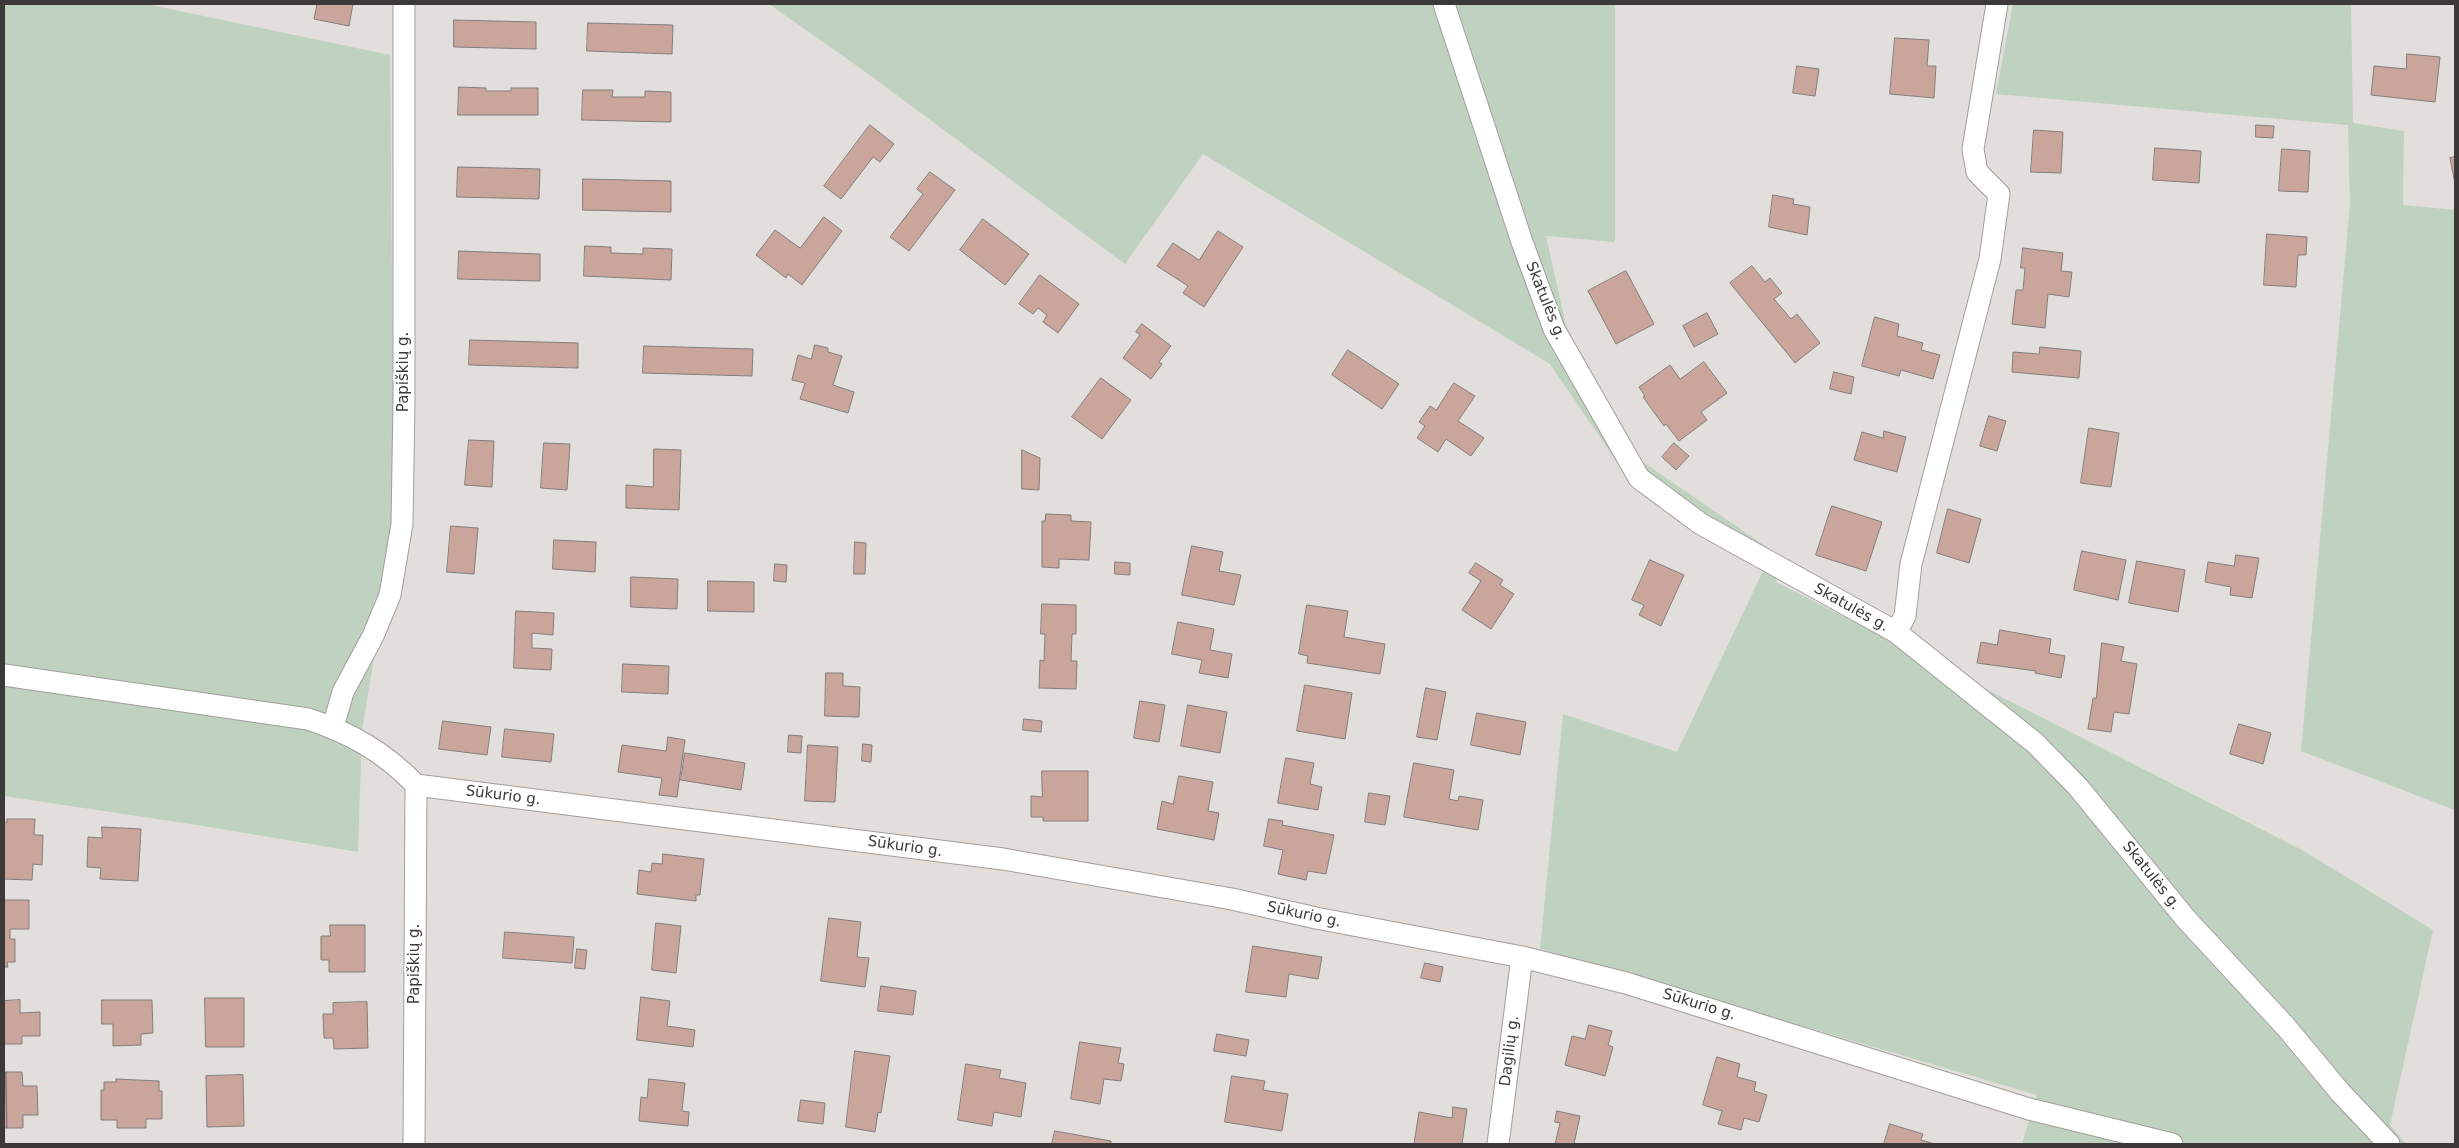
<!DOCTYPE html>
<meta charset="utf-8">
<style>
body{margin:0}
#map{position:relative;width:2459px;height:1148px;overflow:hidden;background:#e2dedb;font-family:"DejaVu Sans",sans-serif}
canvas{display:block}
.frame{position:absolute;inset:0;border:5px solid #3b3a38;pointer-events:none}
</style>
<div id="map">
<canvas width="2459" height="1148"></canvas>
<div class="frame"></div>
</div>
<script>
const ctx = document.querySelector('canvas').getContext('2d');
ctx.lineJoin = 'round';
function fillPath(path, color) { ctx.fillStyle = color; ctx.fill(path, 'evenodd'); }
function strokePath(path, color, width, dash) { ctx.strokeStyle = color; ctx.lineWidth = width; ctx.lineCap = dash ? 'butt' : 'round'; ctx.setLineDash(dash || []); ctx.stroke(path); }
function drawText(font, color, halo, rows, align = 'center') {
  ctx.font = font + ' "DejaVu Sans",sans-serif'; ctx.lineWidth = 4; ctx.setLineDash([]); ctx.textBaseline = 'middle'; ctx.strokeStyle = halo; ctx.fillStyle = color; for (const [text, x, y, turn = 0] of rows) {
    ctx.save(); ctx.translate(x, y); ctx.rotate((+turn || 0) * Math.PI / 180); ctx.textAlign = isNaN(turn) ? turn : align; if (halo) ctx.strokeText(text, 0, 0); ctx.fillText(text, 0, 0); ctx.restore();
  }
}
const green = new Path2D(`
 M4,4H146L390,55L393,397L392,549L362,730L358,852L197,825L4,796Z
 M769,4H1615V242L1546,236L1566,326L1637,458L1784,559L1776,582L2302,850L2433,930L2390,1125L2406,1144H2022L2037,1095L1540,949L1563,714L1677,752L1764,569L1634,487L1550,364L1203,154L1125,264L860,68Z
 M2013,4H2351L2353,123L2404,131L2403,205L2455,210V810L2301,751L2350,204L2348,125L1996,94Z`);
const building = new Path2D(`
 M315,4H353L349,26L314,19L317,4Z
 M454,20L536,22V49L454,47Z
 M588,23L673,25L672,54L587,51Z
 M1895,38L1929,40L1927,66H1936L1934,98L1890,94Z
 M2407,54L2440,57L2435,102L2371,95L2374,66L2406,69Z
 M1797,66L1819,69L1815,96L1793,93Z
 M459,87L486,88V91H511V88H538V115H458Z
 M583,90H613L612,97H645V91L671,92V122L582,120Z
 M870,125L894,144L880,162L873,157L841,199L824,186Z
 M2256,125L2274,126L2273,138L2256,137Z
 M2034,130L2063,132L2061,173L2031,172Z
 M2155,148L2201,151L2199,183L2153,180Z
 M2282,149L2310,151L2308,192L2279,191Z
 M2455,157V184L2450,158Z
 M458,167L540,169L539,199L457,197Z
 M930,172L955,190L909,251L890,237L923,194L917,189Z
 M583,179L671,181V212L583,210Z
 M1773,195L1794,199L1793,204L1810,207L1807,235L1769,227Z
 M824,217L842,231L802,285L788,274L786,278L756,255L775,230L800,248Z
 M983,219L1029,254L1005,285L960,250Z
 M1218,231L1243,247L1204,307L1183,293L1188,286L1157,266L1173,243L1199,260Z
 M2267,234L2307,237L2306,255H2298L2296,287L2264,285Z
 M585,246L611,247V253L643,254V248L672,249L671,280L584,276Z
 M2023,248L2063,253L2061,271L2072,272L2069,297L2048,294L2045,328L2012,324L2016,290H2023L2025,268H2021Z
 M459,251L540,254V281L458,279Z
 M1752,266L1765,282L1770,278L1782,293L1774,299L1791,319L1797,314L1820,343L1795,363L1730,283Z
 M1626,271L1654,324L1616,344L1588,291Z
 M1040,275L1079,304L1058,333L1043,322L1047,315L1038,308L1033,314L1019,304Z
 M1707,313L1718,334L1694,347L1683,326Z
 M1875,317L1899,324L1897,336L1923,343L1921,350L1940,355L1933,379L1901,370L1899,376L1862,366Z
 M1142,324L1171,346L1159,362L1162,364L1151,379L1123,358L1140,335L1136,332Z
 M470,340L578,343V368L469,365Z
 M815,345L828,348V352L842,356L833,385L854,392L848,413L800,399L805,383L792,380L798,355L811,359Z
 M644,346L753,349L752,376L643,373Z
 M2040,347L2081,351L2079,378L2012,372L2013,352L2039,354Z
 M1348,350L1399,384L1382,409L1332,375Z
 M1704,362L1727,393L1701,412L1707,420L1679,441L1666,424L1664,426L1643,397L1645,396L1639,387L1670,365L1680,379Z
 M1834,372L1854,377L1851,394L1830,389Z
 M1101,378L1131,400L1102,439L1072,417Z
 M1454,383L1475,396L1458,421L1484,438L1471,456L1446,439L1438,452L1417,438L1425,426L1419,422L1430,406L1436,410Z
 M1989,416L2006,421L1997,451L1980,446Z
 M2089,428L2119,433L2111,487L2081,483Z
 M1884,431L1906,437L1897,472L1854,460L1862,432L1883,438Z
 M469,440L494,441L492,487L465,485Z
 M544,443L570,444L567,490L541,488Z
 M1674,443L1689,456L1676,470L1662,457Z
 M654,449L681,450L679,510L626,508V485L653,487Z
 M1022,450L1040,458L1039,490L1022,489Z
 M1832,506L1882,522L1866,571L1816,555Z
 M1948,509L1981,519L1969,563L1937,553Z
 M1046,514L1071,515V521L1091,522L1089,560L1059,559V568L1042,567V521H1045Z
 M451,526L478,528L474,574L447,572Z
 M554,540L596,542L595,572L553,569Z
 M855,542L866,543L865,574H854Z
 M1192,546L1223,552L1219,571L1241,575L1234,605L1182,595Z
 M2082,551L2126,560L2118,600L2074,590Z
 M2236,555L2259,558L2252,598L2230,595L2231,587L2205,582L2208,562L2234,566Z
 M1650,560L1684,575L1661,626L1639,615L1644,605L1632,600Z
 M2137,561L2185,570L2178,612L2129,603Z
 M1115,562L1130,563V575L1115,574Z
 M1476,563L1503,580L1500,585L1514,594L1491,629L1462,610L1481,581L1469,573Z
 M775,564L787,565L786,582L774,581Z
 M631,577L678,579L677,609L631,607Z
 M708,581L754,582V612L708,611Z
 M1042,604L1076,605V634H1072L1071,661H1077L1076,689L1039,688L1040,660L1044,661L1045,634H1041Z
 M1307,605L1348,611L1344,637L1385,644L1380,674L1307,663L1308,656L1299,654Z
 M516,611L554,613L553,635L532,633V648L552,649L551,670L514,668Z
 M1178,622L1214,629L1210,650L1232,654L1228,678L1199,673L1202,660L1172,654Z
 M2000,630L2051,639L2049,653L2065,656L2061,678L2035,673L2036,671L1977,663L1981,642L1997,645Z
 M2102,643L2124,647L2121,661L2137,664L2129,714L2114,712L2111,732L2088,729L2093,698H2096Z
 M623,664L669,666L668,694L622,692Z
 M826,673H843V686L860,687L859,717L825,716Z
 M1305,685L1352,693L1345,739L1297,731Z
 M1426,688L1446,692L1437,740L1417,737Z
 M1140,701L1165,705L1159,742L1134,738Z
 M1188,705L1227,712L1220,753L1181,746Z
 M1477,713L1526,722L1520,755L1471,745Z
 M1024,719L1042,721L1041,732L1023,730Z
 M443,721L491,727L487,755L439,749Z
 M2239,724L2271,733L2263,764L2230,754Z
 M505,729L554,734L551,762L502,757Z
 M789,735L802,736L801,753L788,752Z
 M668,737L685,740L677,797L659,795L662,778L618,772L622,745L666,751Z
 M863,744L872,745L871,762L862,761Z
 M808,745L838,747L835,802L805,801Z
 M685,753L745,763L741,790L681,780Z
 M1286,758L1314,763L1310,784L1322,787L1318,810L1278,803Z
 M1414,763L1454,770L1449,799L1458,801L1459,796L1483,800L1478,830L1404,817Z
 M1042,771H1088V821H1043V817H1031V796L1042,797Z
 M1179,776L1213,782L1208,811L1219,813L1214,840L1157,829L1162,801L1173,804Z
 M1369,793L1390,796L1385,825L1365,822Z
 M7,819H35L34,835H43L42,865L33,864L32,880L4,879V822H7Z
 M1269,819L1283,821L1282,825L1334,835L1326,874L1308,871L1306,880L1278,874L1283,850L1264,846Z
 M102,827L141,829L138,881L100,879L101,868L87,867L88,837L102,838Z
 M663,854L704,859L700,895H696V901L637,894L639,870L651,872L652,863L662,864Z
 M4,900H29V929H10V939H15V962H7L8,967H4Z
 M829,918L861,922L857,957L869,958L865,987L821,981Z
 M656,923L681,926L676,973L652,970Z
 M330,925H365V972H329V960H321V936H330Z
 M505,932L574,937L572,963L503,958Z
 M1253,946L1322,957L1318,979L1289,974L1286,997L1246,992Z
 M577,949L587,950L585,969L575,968Z
 M1425,963L1443,967L1440,982L1421,978Z
 M881,986L916,991L913,1015L878,1011Z
 M641,997L670,1001L667,1026L695,1030L693,1047L637,1040Z
 M205,998H244V1047H206Z
 M20,1000V1013L40,1012V1036H22V1044H4V1001Z
 M102,1000H152L153,1033L141,1034V1045L113,1046V1024H102Z
 M367,1002L368,1048L334,1049L333,1038H324L323,1014H333V1003Z
 M1589,1025L1612,1031L1608,1045L1613,1047L1605,1076L1565,1065L1572,1036L1585,1039Z
 M1217,1034L1249,1040L1246,1056L1214,1051Z
 M1080,1042L1121,1048L1118,1063L1124,1064L1121,1081L1104,1079L1100,1104L1071,1099Z
 M855,1051L890,1056L881,1113L878,1112L875,1132L846,1127Z
 M1717,1057L1740,1064L1737,1077L1756,1082L1754,1091L1767,1095L1759,1122L1744,1118L1741,1130L1718,1124L1722,1111L1703,1105Z
 M966,1064L1001,1070L999,1078L1026,1083L1021,1117L994,1112L992,1126L958,1120Z
 M4,1072H6L7,1128H4Z
 M6,1072H22L23,1086H37L38,1115H23V1128H7Z
 M243,1075L244,1126L207,1127L206,1076Z
 M1232,1076L1265,1081L1263,1090L1288,1094L1282,1131L1225,1122Z
 M116,1079L159,1081V1091H162V1119H146V1128H117V1120H101V1090H104V1082H116Z
 M649,1079L685,1083L682,1111L689,1112L688,1126L639,1121L641,1097L647,1098Z
 M801,1100L825,1103L823,1124L798,1121Z
 M1453,1107L1467,1109L1462,1144H1414L1419,1112L1452,1118Z
 M1557,1111L1580,1116L1574,1144H1555L1560,1123L1555,1122Z
 M1890,1124L1923,1134L1921,1140L1935,1144H1884Z
 M1055,1131L1111,1141V1144H1052Z`);
const minor = new Path2D(`
 M1444,4L1522,242L1554,329L1639,478L1701,524L1896,632L2035,743L2078,787L2186,919L2286,1027L2340,1092L2389,1144
 M1896,632L1905,616L1911,564L1990,259L1999,194L1977,172L1973,149L1997,4
 M4,675L308,719C351,733 384,752 416,785
 M333,727L343,692L373,636L390,595L402,524L404,402V4
 M416,785L1003,859L1232,899L1316,918L1522,957L1626,983L2029,1109L2172,1144
 M414,1144L416,785
 M1498,1144L1522,957`);
const streetNames = [
 ["Skatulės g.",1545,301,68],
 ["Papiškių g.",404,372,-90],
 ["Skatulės g.",1851,608,29],
 ["Sūkurio g.",503,796,7],
 ["Sūkurio g.",905,847,8],
 ["Skatulės g.",2151,876,51],
 ["Sūkurio g.",1304,915,12],
 ["Papiškių g.",415,964,-90],
 ["Sūkurio g.",1699,1005,17],
 ["Dagilių g.",1510,1051,-83]
];
fillPath(green, '#bfd1bf');
fillPath(building, '#caa59b');
strokePath(building, '#837e7d', 1);
strokePath(minor, '#a29e9b', 23);
strokePath(minor, '#fff', 21);
drawText('15px', '#3b3a38', '#fff', streetNames);
</script>
